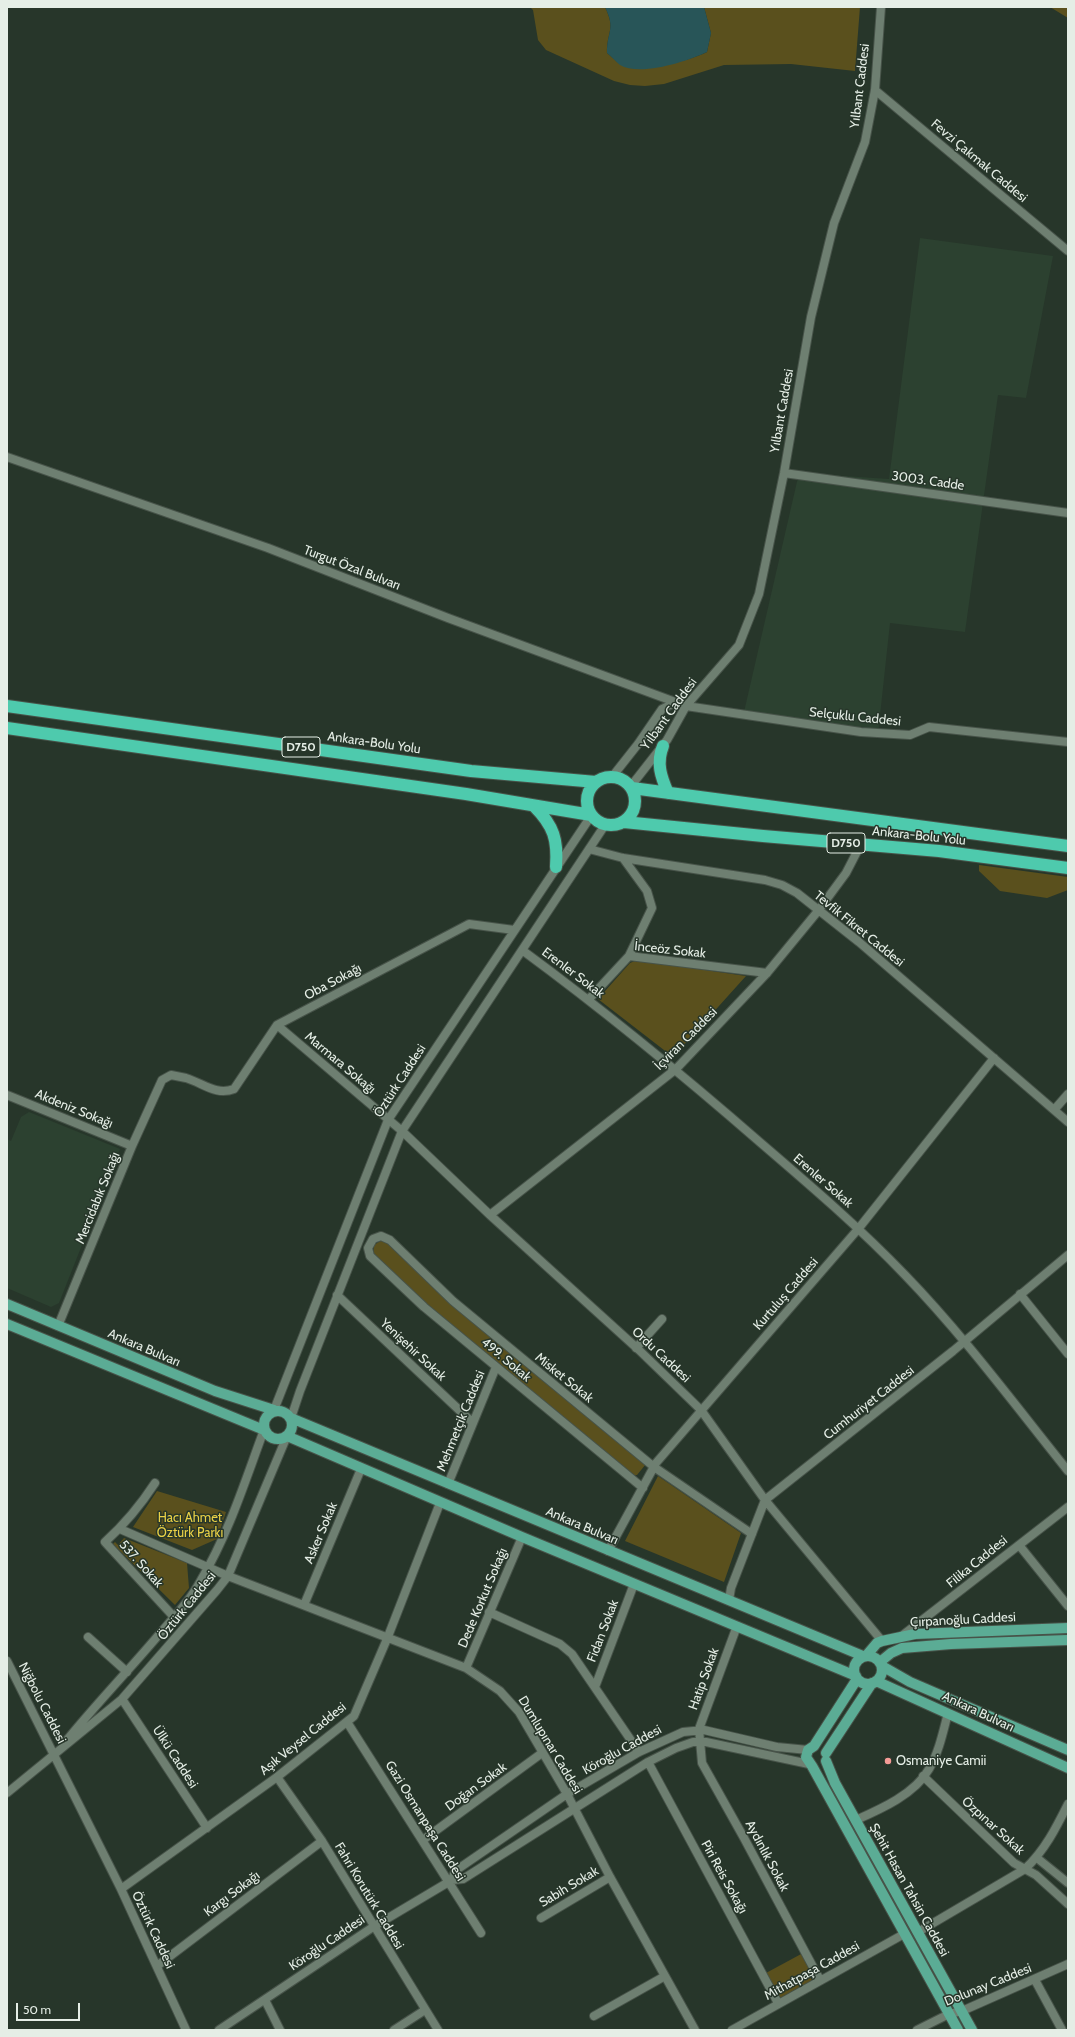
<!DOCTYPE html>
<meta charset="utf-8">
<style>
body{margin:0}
#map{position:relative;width:1075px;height:2037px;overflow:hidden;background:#27362a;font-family:Cabin,sans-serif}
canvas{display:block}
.frame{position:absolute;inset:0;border:8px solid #e5eee6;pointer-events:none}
.scale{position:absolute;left:16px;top:2003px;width:64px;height:18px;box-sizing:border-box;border:2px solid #e5eee6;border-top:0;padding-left:5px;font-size:12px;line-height:14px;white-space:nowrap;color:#e5eee6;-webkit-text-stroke:3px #27362a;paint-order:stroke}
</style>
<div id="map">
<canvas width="1075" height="2037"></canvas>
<div class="frame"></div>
<div class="scale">50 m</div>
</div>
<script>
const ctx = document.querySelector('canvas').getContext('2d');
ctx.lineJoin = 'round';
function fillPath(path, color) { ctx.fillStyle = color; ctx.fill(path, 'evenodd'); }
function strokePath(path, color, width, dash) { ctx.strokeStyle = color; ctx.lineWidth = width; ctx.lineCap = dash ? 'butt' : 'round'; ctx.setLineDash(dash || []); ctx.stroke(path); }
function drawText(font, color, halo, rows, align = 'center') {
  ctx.font = font + ' Cabin,sans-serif'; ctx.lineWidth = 3; ctx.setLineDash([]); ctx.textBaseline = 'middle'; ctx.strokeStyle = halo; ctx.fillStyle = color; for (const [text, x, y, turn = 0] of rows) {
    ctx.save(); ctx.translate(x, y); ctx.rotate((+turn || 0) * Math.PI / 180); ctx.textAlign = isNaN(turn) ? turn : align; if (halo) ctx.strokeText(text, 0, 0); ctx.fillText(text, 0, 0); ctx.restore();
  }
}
const built = new Path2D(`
 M920,238L1053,256L1026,398L998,395L965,632L890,623L878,734L744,712L799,473L889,479Z
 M29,1112L120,1149L59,1303L51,1307L7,1288V1139L11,1141L21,1117Z`);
const green = new Path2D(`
 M530,7H605C616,30 607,30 607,53L621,65C653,65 677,66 707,52L711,33L704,7H860L855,71L791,64L724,65L664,84L645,86L630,85L614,81L546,50L538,40L533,10Z
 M1050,7H1068V18Z
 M979,865L1068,877V890L1047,898L1000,891L979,871Z
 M637,960L746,976L673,1057L598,999L630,963Z
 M382,1240L389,1243C468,1323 559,1392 646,1464L637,1475L632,1476C544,1404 454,1334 373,1255L374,1245Z
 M658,1476L741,1533L724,1582L625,1541Z
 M157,1491L226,1512L217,1539L192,1550L133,1527Z
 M124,1538L187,1563L189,1588L175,1605L113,1544L115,1542L118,1545Z
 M803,1953L817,1978L780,1998L766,1973Z`);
const water = new Path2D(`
 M605,7H704L711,33L707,52C688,61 640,77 620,65C616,62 611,56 607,53C607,30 616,30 605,7Z`);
const minor = new Path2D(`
 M875,90L1068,251
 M7,457L268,548L448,618L686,706L861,732L910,735L929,727L1068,742
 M784,473L1068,513
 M612,777L638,744L662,709L676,702
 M631,786L667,740L686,706L739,645L759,594L784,473L811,317L834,223L865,142L875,90L881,7
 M589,849L623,858L765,880L782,885L797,893L859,942L1068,1122
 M522,950C605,1011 684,1076 762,1144C811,1186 860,1228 905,1275C964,1336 1015,1405 1068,1471
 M629,956L767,973
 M589,999L629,956L652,908L647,891L623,858
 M277,1025L402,1131L490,1215L639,1350L701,1410L765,1500L882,1641
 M7,1095L132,1146
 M1054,1110L1068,1094
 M490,1215L676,1069L767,973L818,911L846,873L861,844
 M1020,1294L1068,1354
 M337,1295L473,1423
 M58,1326L132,1146L162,1080L171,1075C176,1076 181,1077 186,1078C203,1083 216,1096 234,1089L277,1025L469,924L514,930
 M636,1348L662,1319
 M274,1410L388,1120L591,816
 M291,1418L300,1391L402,1131L605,825
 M155,1483C140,1506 125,1524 105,1542L174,1617
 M448,1484L496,1367
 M643,1488L424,1307L370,1256L368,1248L373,1239L381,1236L390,1240L453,1301L654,1467L752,1534
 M120,1529L228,1576L466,1668L500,1691L519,1712L567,1794L610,1877L695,2030
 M1019,1545L1068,1606
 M608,1551L656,1463L859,1228L994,1058
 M729,1600L731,1588L765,1500L953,1351L1068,1255
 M304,1605L361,1469
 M489,1612L560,1644L572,1654L639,1752
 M737,1626L699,1729L702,1763L744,1838L820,1980
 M903,1635L1068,1507
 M88,1637L127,1672
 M7,1661L121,1889L186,2030
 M466,1668L522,1537
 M595,1687L634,1584
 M122,1699L207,1828
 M347,1722L481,1933
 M67,1740C97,1703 131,1668 162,1631C176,1615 191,1599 201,1580C229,1533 245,1481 264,1430
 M648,1762L778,2003
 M923,1776L1014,1863L1036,1875L1068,1904
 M277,1777L322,1841L438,2030
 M7,1793L122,1699L217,1590L228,1576L287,1436
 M856,1820C881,1809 915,1794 929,1769C939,1752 943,1732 948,1713
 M423,1840L542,1753
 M1037,1858L1068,1883
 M452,1880L455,1871L567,1794L639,1752L683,1732L704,1730L777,1747L808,1750
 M121,1889L277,1777L354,1716L387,1639L440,1503
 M541,1918L610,1877
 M918,1932L1025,1869C1045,1850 1056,1828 1068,1804
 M157,1966L322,1841
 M1035,1980L1062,2030
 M265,2000L280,2030
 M594,2016L665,1976
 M219,2030L373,1927L452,1880L463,1879L648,1762L676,1748L693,1742H706L809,1764
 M394,2030L425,2010
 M732,2030L904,1934
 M917,2030L949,2014L962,2011L1068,1964`);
const major = new Path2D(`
 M7,1304L215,1391L274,1410
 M7,1324L264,1430
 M264 1425a14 14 0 1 1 28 0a14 14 0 1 1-28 0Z
 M291,1418L863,1656
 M287,1436L522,1537L856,1676
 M854 1670a14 14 0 1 1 28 0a14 14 0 1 1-28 0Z
 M866,1656L877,1643L882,1641L915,1634L1068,1628
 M880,1662L891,1653L902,1648L951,1644L1068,1640
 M882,1666L910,1682L1068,1750
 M857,1679L814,1746L808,1750L806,1757L812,1766L958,2030
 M876,1681L1068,1768
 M826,1753L872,1683
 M826,1761L835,1783L972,2030`);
const highway = new Path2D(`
 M7,706L471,771L596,782
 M7,728L466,794L591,815
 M663,746C656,763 661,777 668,793
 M587 801a24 24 0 1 1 48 0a24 24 0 1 1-48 0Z
 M632,788L1068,846
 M534,806C554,826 558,840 556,867
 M624,822L763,836L939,851L1068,868`);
const markers = [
 [888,1761,4,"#f59b96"]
];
const shields = [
 [301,747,38],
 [846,843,38]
];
const shieldNames = [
 ["D750",301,747],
 ["D750",846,843]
];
const streetNames = [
 ["Yılbant Caddesi",860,86,-83],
 ["Fevzi Çakmak Caddesi",979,161,40],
 ["Yılbant Caddesi",782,411,-80],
 ["3003. Cadde",928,481,8],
 ["Turgut Özal Bulvarı",352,568,21],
 ["Yılbant Caddesi",669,714,-54],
 ["Selçuklu Caddesi",855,717,6],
 ["Ankara-Bolu Yolu",374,743,8],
 ["Ankara-Bolu Yolu",919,836,6],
 ["Tevfik Fikret Caddesi",859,929,39],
 ["İnceöz Sokak",670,950,6],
 ["Erenler Sokak",573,973,37],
 ["Oba Sokağı",333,982,-28],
 ["İçviran Caddesi",686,1039,-45],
 ["Marmara Sokağı",340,1063,40],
 ["Öztürk Caddesi",400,1081,-57],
 ["Akdeniz Sokağı",74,1109,22],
 ["Erenler Sokak",823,1181,41],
 ["Mercidabık Sokağı",98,1198,-68],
 ["Kurtuluş Caddesi",786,1294,-49],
 ["Ankara Bulvarı",144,1348,23],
 ["Yenişehir Sokak",413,1350,43],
 ["Ordu Caddesi",661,1355,43],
 ["499. Sokak",506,1360,40],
 ["Misket Sokak",564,1378,39],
 ["Cumhuriyet Caddesi",869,1403,-38],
 ["Mehmetçik Caddesi",461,1421,-68],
 ["Ankara Bulvarı",582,1526,23],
 ["Asker Sokak",321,1533,-67],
 ["Filika Caddesi",977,1562,-39],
 ["537. Sokak",141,1564,48],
 ["Dede Korkut Sokağı",483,1598,-67],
 ["Öztürk Caddesi",187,1606,-51],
 ["Çırpanoğlu Caddesi",963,1620,-3],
 ["Fidan Sokak",603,1631,-69],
 ["Hatip Sokak",704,1679,-70],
 ["Niğbolu Caddesi",42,1703,63],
 ["Ankara Bulvarı",978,1712,25],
 ["Aşık Veysel Caddesi",303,1739,-39],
 ["Dumlupınar Caddesi",550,1745,59],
 ["Köroğlu Caddesi",622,1750,-29],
 ["Ülkü Caddesi",175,1757,57],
 ["Doğan Sokak",476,1787,-36],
 ["Gazi Osmanpaşa Caddesi",425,1821,58],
 ["Özpınar Sokak",993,1826,42],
 ["Aydınlık Sokak",767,1856,62],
 ["Piri Reis Sokağı",724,1877,61],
 ["Sabih Sokak",569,1887,-31],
 ["Şehit Hasan Tahsin Caddesi",909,1890,61],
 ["Kargı Sokağı",232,1894,-37],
 ["Fahri Korutürk Caddesi",369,1896,59],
 ["Öztürk Caddesi",153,1930,65],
 ["Köroğlu Caddesi",327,1943,-34],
 ["Mithatpaşa Caddesi",812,1971,-29],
 ["Dolunay Caddesi",988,1985,-22]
];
const parkNames = [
 ["Hacı Ahmet",190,1518],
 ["Öztürk Parkı",190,1533]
];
const poiNames = [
 ["Osmaniye Camii",896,1761]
];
fillPath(built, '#2c4130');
fillPath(green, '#5a501d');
fillPath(water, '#285558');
strokePath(minor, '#475349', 10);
strokePath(major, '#475349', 12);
strokePath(highway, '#475349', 14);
strokePath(minor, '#6e7f71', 8);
strokePath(major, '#5bac95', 10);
strokePath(highway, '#4ecaad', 12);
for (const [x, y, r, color] of markers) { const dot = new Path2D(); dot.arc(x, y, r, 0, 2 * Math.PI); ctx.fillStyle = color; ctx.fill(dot); strokePath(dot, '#27362a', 1.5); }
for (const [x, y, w] of shields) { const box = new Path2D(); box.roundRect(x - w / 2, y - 10, w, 20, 3); ctx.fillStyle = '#27362a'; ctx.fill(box); strokePath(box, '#e5eee6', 1); }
drawText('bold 12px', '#e5eee6', null, shieldNames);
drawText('13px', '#e5eee6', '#27362a', streetNames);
drawText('13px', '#ead146', '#27362a', parkNames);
drawText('13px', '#e5eee6', '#27362a', poiNames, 'left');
</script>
